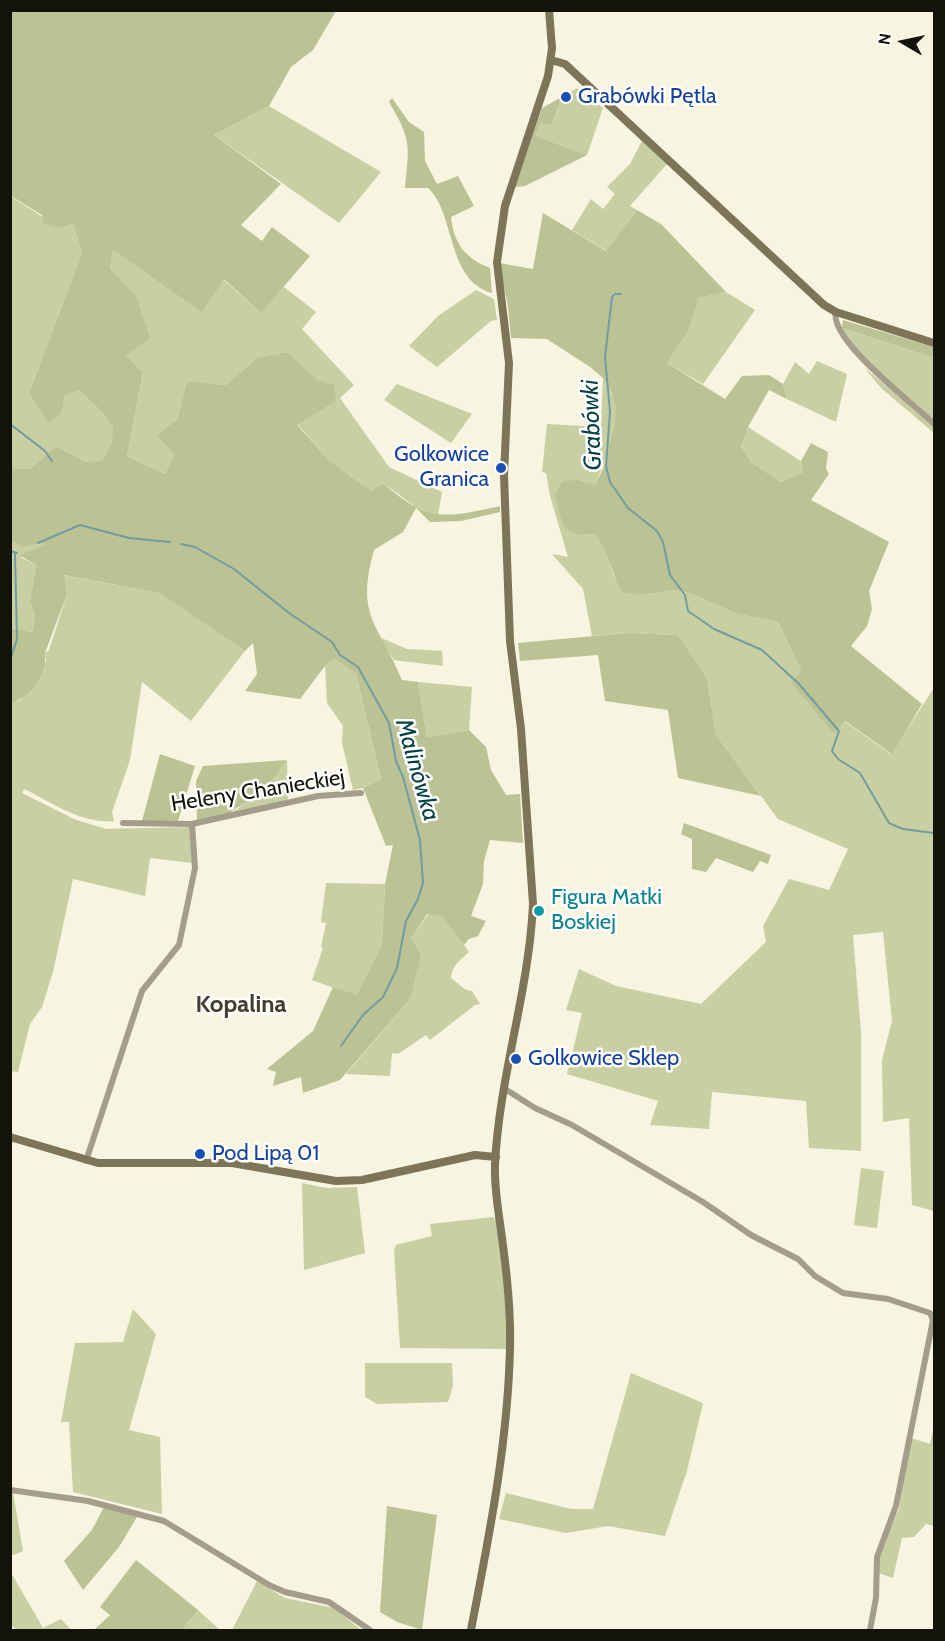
<!DOCTYPE html>
<meta charset="utf-8">
<style>
body{margin:0}
#map{position:relative;width:945px;height:1641px;overflow:hidden;background:#f7f4df;font-family:Cabin,sans-serif}
canvas{display:block}
.frame{position:absolute;inset:0;border:12px solid #13120b;pointer-events:none}
.north{position:absolute;left:873px;top:12px;width:60px;height:60px;-webkit-text-stroke:4px #fff;paint-order:stroke;rotate:279deg;font-size:16px;font-weight:700;line-height:24px;text-align:center;color:#13120b}
.north::after{content:'';display:block;margin:auto;width:21px;height:27px;background:#13120b;clip-path:polygon(50% 0,100% 100%,50% 72%,0 100%)}
</style>
<div id="map">
<canvas width="945" height="1641"></canvas>
<div class="frame"></div>
<div class="north">N</div>
</div>
<script>
const ctx = document.querySelector('canvas').getContext('2d');
ctx.lineJoin = 'round';
function fillPath(path, color) { ctx.fillStyle = color; ctx.fill(path, 'evenodd'); }
function strokePath(path, color, width, dash) { ctx.strokeStyle = color; ctx.lineWidth = width; ctx.lineCap = dash ? 'butt' : 'round'; ctx.setLineDash(dash || []); ctx.stroke(path); }
function drawText(font, color, halo, rows, align = 'center') {
  ctx.font = font + ' Cabin,sans-serif'; ctx.lineWidth = 5; ctx.setLineDash([]); ctx.textBaseline = 'middle'; ctx.strokeStyle = halo; ctx.fillStyle = color; for (const [text, x, y, turn = 0] of rows) {
    ctx.save(); ctx.translate(x, y); ctx.rotate((+turn || 0) * Math.PI / 180); ctx.textAlign = isNaN(turn) ? turn : align; if (halo) ctx.strokeText(text, 0, 0); ctx.fillText(text, 0, 0); ctx.restore();
  }
}
const green = new Path2D(`
 M577,88L603,108L587,155L536,136L540,123L551,126L562,97Z
 M269,106L381,172L339,223L214,135Z
 M642,141L667,164L630,206L637,210L607,251L572,230L591,199L603,209L615,194L607,187L630,164Z
 M10,196L60,228L73,224L82,253L29,393L64,396L79,390L103,413L113,427L111,445L102,460L86,462L56,446L30,469H14L11,460Z
 M113,250L202,313L223,279L261,313L283,286L316,312L302,329L354,385L340,398L389,467L442,492L438,515L417,508L383,483L371,491L330,461L297,424L336,401L287,352L258,357L226,385L187,383L177,420L174,454L165,474L127,456L143,374L126,355L110,269Z
 M476,290L494,299L497,320L491,321L437,367L409,346L438,316Z
 M726,292L755,310L703,384L667,363L688,332L699,298Z
 M842,328L934,358V422L863,358Z
 M817,361L847,374L836,422L787,399L783,384L795,362L809,374Z
 M864,367L934,427V433L881,388Z
 M603,378C609,388 616,398 616,409C617,433 605,463 595,484L579,480L577,535L595,534L605,546L614,577L640,595L675,590L692,594L738,614L778,622L801,670L791,683L834,733L844,721L891,754L934,688V1211L912,1205L909,1118L883,1122L882,1060L892,1021L883,932L853,935L861,1032V1151L809,1148L806,1101L712,1092L709,1129L650,1125L658,1101L567,1074L582,1013L566,1010L579,969L616,986L701,1004L766,942L763,926L789,879L829,890L848,849L778,819L716,735L707,678L678,635L627,633L592,636L583,589L552,554L568,557L550,496L546,473L542,472L547,424L601,427Z
 M397,384L472,414L451,443L384,400Z
 M748,427L801,461L803,472L781,482L752,463L741,447Z
 M10,540L43,542L45,547L20,557L36,565L30,601L35,617L32,632L11,628Z
 M63,575L159,593L245,651L191,721L142,682L130,760L112,812L114,821C80,824 52,802 24,789L22,793L74,819L106,829L190,827L192,863L150,858L145,896L73,879L53,972L42,1007L30,1024L18,1072L10,1071V703L21,700L46,661L45,653L49,650L67,594Z
 M379,637L407,649L442,651L443,666L394,660Z
 M334,659L356,673L381,779L363,788L353,790L342,743L343,726L327,703L325,666Z
 M418,682L472,687L469,730L427,737Z
 M287,760L288,800L227,816L263,791Z
 M326,883L385,884L382,945L357,996L312,980L323,948L321,947L326,923L321,922Z
 M428,914L442,915L469,952C460,960 452,966 451,978L466,990L472,991L480,1004L475,1005L430,1040L426,1035L398,1054L392,1053L390,1076L346,1074L410,999L411,939Z
 M861,1168L884,1171L877,1228L854,1225Z
 M302,1183L326,1188L357,1187L365,1253L304,1270Z
 M493,1217L497,1221L506,1276L508,1349L400,1348L394,1251L396,1245L432,1236L430,1224Z
 M133,1309L156,1334L129,1430L160,1437L162,1514L73,1492L69,1422H61L75,1343L123,1342Z
 M365,1363H452L453,1386L448,1402L377,1404L365,1397Z
 M631,1373L703,1403L687,1471L665,1536L608,1526L566,1533L499,1519L506,1493L571,1509H593Z
 M934,1425V1526L926,1524L914,1537L902,1538L893,1578L879,1573L878,1557L899,1509L911,1438L930,1444Z
 M11,1492H13L23,1551L11,1556Z
 M10,1571L43,1628L61,1619L71,1630H16L11,1624Z
 M257,1581L285,1598L334,1608L361,1630H232Z
 M198,1610L219,1629L221,1630H182Z`);
const forest = new Path2D(`
 M11,10L336,11L313,50L291,67L269,106L214,135L281,184L241,225L262,241L272,227L310,256L261,313L224,279L202,313L113,250L110,269L136,296L150,338L126,355L143,373L127,456L165,474L174,454L157,435L177,420L187,382L226,385L258,357L287,352L317,380L334,385L336,401L297,425L330,461L371,491L383,483C428,523 445,518 500,506V512L461,521L430,522L416,508L403,532L374,550C355,618 379,623 402,680L418,682L427,737L469,730L486,747L491,770L506,795L520,794L523,843L490,840L484,861L483,884L471,916L486,921L478,936L469,939L464,945L442,916L427,914L411,939L421,955L410,999L340,1080L303,1093L301,1077L273,1086L276,1072L267,1069L313,1031L333,987L357,995L382,945L385,884L393,845L386,846L363,788L381,779L356,673L334,659L325,666L300,699L245,691L257,674L253,643L245,651L159,593L64,575L67,594L45,653C47,674 31,698 11,703V628L32,632L35,617L30,601L36,565L19,555L44,546L43,542L23,547L11,540V460L14,469H30L56,446L86,462L102,460L111,445L113,427L103,413L79,390L64,396L62,412L49,423L29,393L82,253L73,224L60,228L44,224L42,215L11,196Z
 M562,97L551,126L540,123L536,136L587,155L525,186L515,187L542,108Z
 M392,98L409,122L424,132L425,161L437,184L458,176L474,206L451,217C454,244 465,258 490,268L492,293C446,280 456,214 428,188H405C409,146 412,140 389,102Z
 M637,210L661,224L726,292L699,298L688,332L667,363L725,399L742,376L769,375L783,384L787,399L769,390L748,427L741,447L752,463L781,482L803,472L801,461L811,443L828,452L826,469L829,474L811,500L889,542L869,591L872,609L867,626L851,646L922,704L892,754L845,721L834,734L791,683L801,670L778,622L738,614L692,594L675,590L640,595L622,592C611,573 609,551 595,534L577,535L563,526L555,495L563,481L579,480L595,484L603,469L615,424L616,408L612,393L603,378L590,367L547,339L511,338L508,306L499,263L533,269L543,213L606,251Z
 M843,320L934,347V358L842,328Z
 M627,633L678,635L707,678L716,735L761,796L678,778L668,710L605,701L598,655L520,661L518,643Z
 M160,754L195,766L178,821H142Z
 M287,760C279,770 272,782 263,791C253,802 236,805 227,816L197,821L196,781L203,766Z
 M684,823L771,855L768,864L760,861L753,872L716,858L706,872L692,869V839L681,834Z
 M387,1506L437,1515L422,1630L397,1622L380,1612Z
 M104,1507L137,1517L119,1547L83,1590L64,1561L92,1530Z
 M136,1560L198,1610L182,1630H94L110,1615L100,1607Z`);
const stream = new Path2D(`
 M621,294H615L612,297L605,357L610,412L606,466L610,482L628,508L657,531L663,542L670,575L685,595L688,611L714,629L762,650L799,684L839,731L832,751L838,759L860,773L889,823L903,829L934,833
 M10,424L45,451L52,461
 M38,543L80,525L129,538L170,542
 M181,544L195,547L234,569L289,613L332,642L340,655L358,667L389,723L396,761L403,777L420,840L423,883L418,899L406,921L397,968L383,997L363,1015L341,1046
 M10,551L17,553
 M10,661L17,639L15,554`);
const street = new Path2D(`
 M836,312C828,339 915,405 934,424
 M123,823L192,824L318,796L361,793
 M505,1089L535,1108L572,1125L703,1202L751,1235L798,1259L815,1276L843,1293L888,1299L930,1313L933,1320L896,1506L877,1557L876,1598L870,1630
 M86,1161L142,991L179,945L195,868L192,824
 M10,1490L88,1501L164,1521L269,1585L285,1592L329,1602L370,1630`);
const secondary = new Path2D(`
 M551,60L565,64L824,305L836,312L934,343
 M10,1137L98,1163H232L336,1181L362,1180L475,1155L496,1157
 M471,1630C489,1536 508,1443 510,1347C511,1310 507,1274 502,1238C499,1214 494,1189 495,1165C499,1077 529,992 533,904L521,729L510,641L504,475L509,363L497,262L505,206L548,76L552,48L549,10`);
const markers = [
 [566,97,6,"#1a4fb4"],
 [501,468,6,"#1a4fb4"],
 [539,911,6,"#0f9aa8"],
 [516,1059,6,"#1a4fb4"],
 [200,1154,6,"#1a4fb4"]
];
const transitNames = [
 ["Grabówki Pętla",578,97],
 ["Golkowice",489,455,"right"],
 ["Granica",489,480,"right"],
 ["Golkowice Sklep",528,1059],
 ["Pod Lipą 01",212,1154]
];
const streetNames = [
 ["Heleny Chanieckiej",258,791,-9]
];
const cultureNames = [
 ["Figura Matki",551,898],
 ["Boskiej",551,923]
];
const waterNames = [
 ["Grabówki",592,425,-92],
 ["Malinówka",417,770,74]
];
const neighbourhoodNames = [
 ["Kopalina",241,1005]
];
fillPath(green, '#c8cfa3');
fillPath(forest, '#bbc294');
strokePath(stream, '#729da0', 2);
strokePath(street, '#a49d8a', 6);
strokePath(secondary, '#7e7458', 8);
for (const [x, y, r, color] of markers) { const dot = new Path2D(); dot.arc(x, y, r, 0, 2 * Math.PI); ctx.fillStyle = color; ctx.fill(dot); strokePath(dot, '#fff', 2); }
drawText('22px', '#164399', '#fff', transitNames, 'left');
drawText('22px', '#13120b', '#fff', streetNames);
drawText('22px', '#0d838f', '#fff', cultureNames, 'left');
drawText('italic 24px', '#023f45', '#fff', waterNames);
drawText('bold 24px', '#43402f', '#fff', neighbourhoodNames);
</script>
